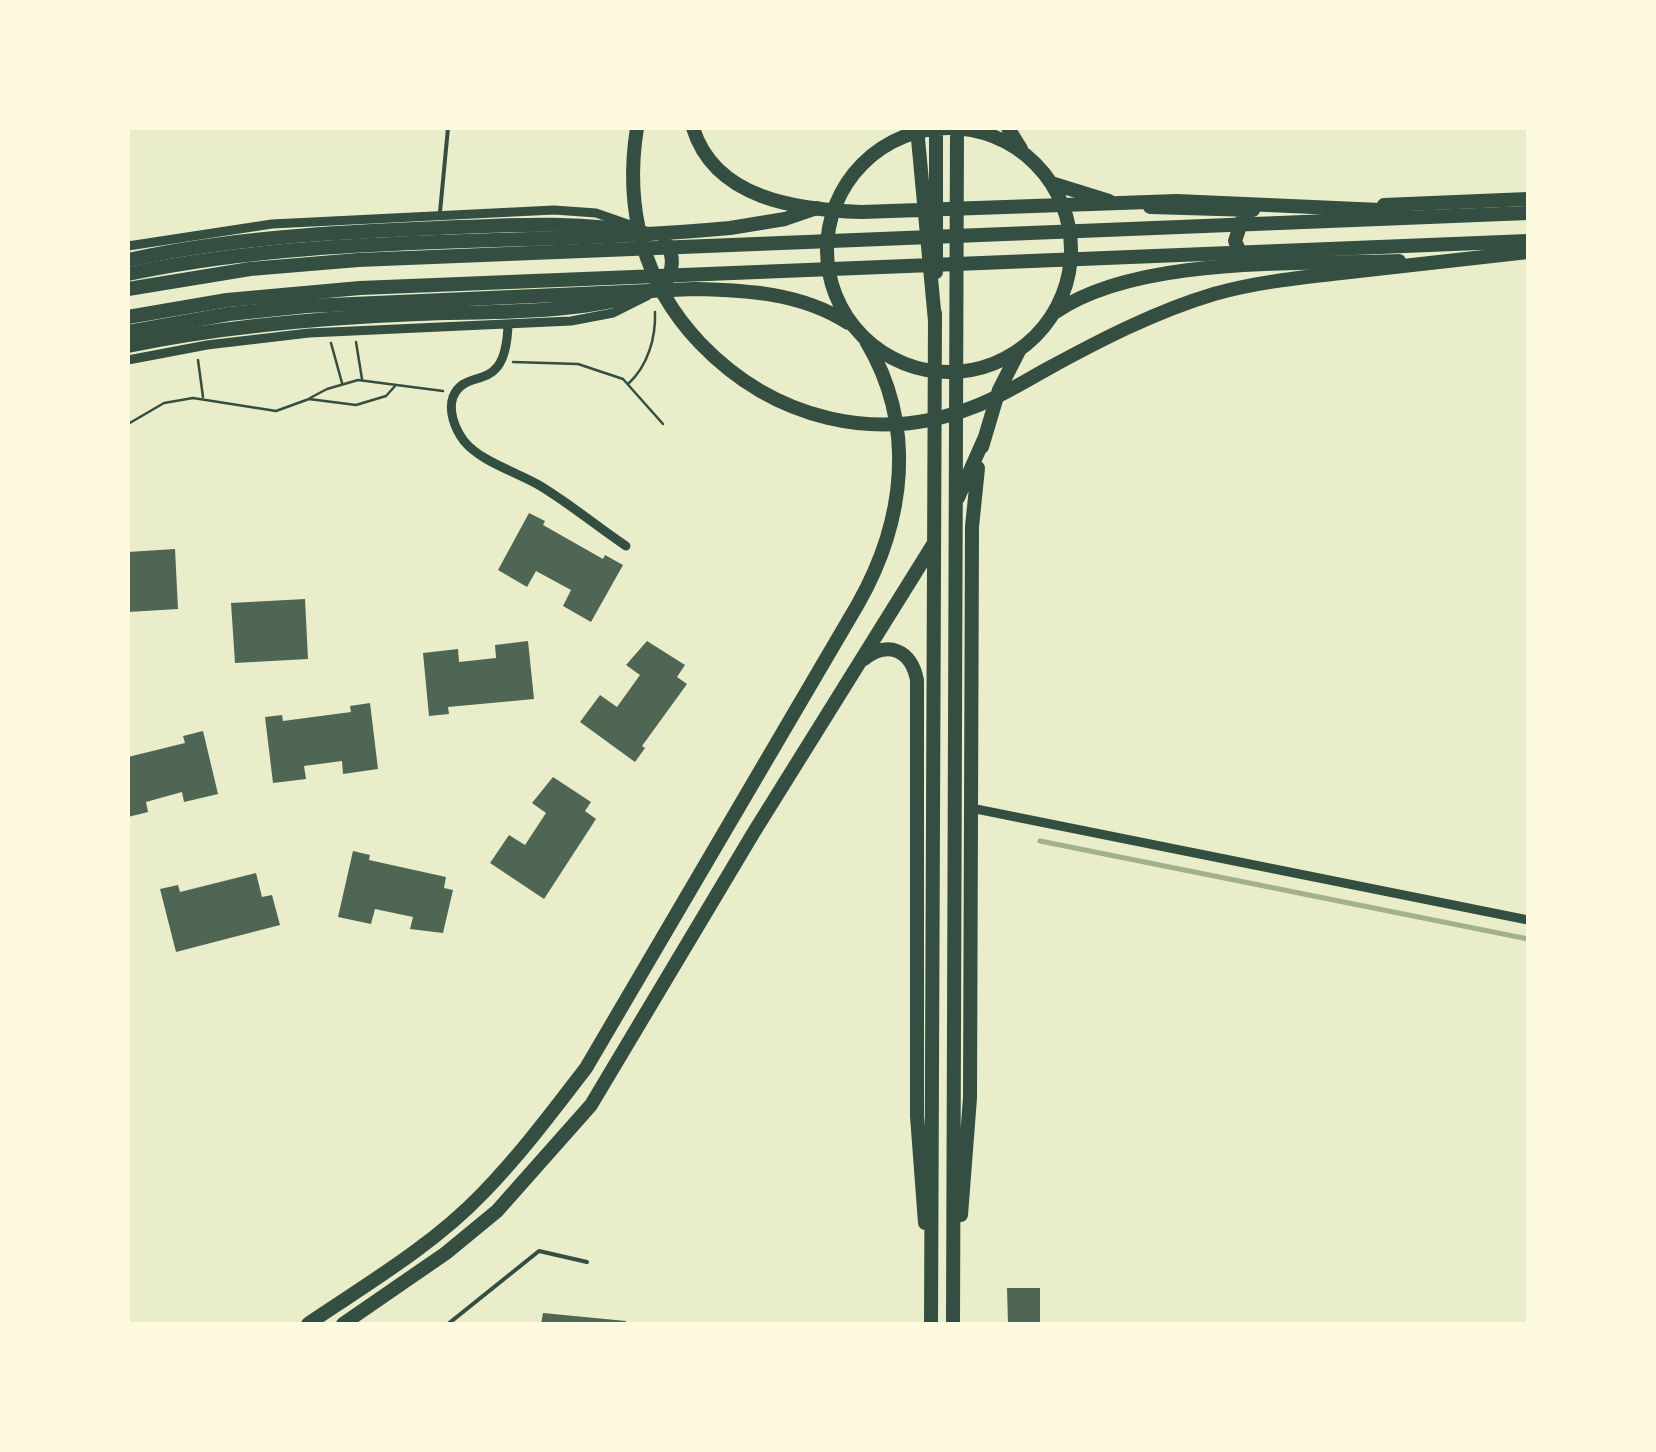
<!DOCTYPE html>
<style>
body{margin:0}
#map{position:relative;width:1656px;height:1452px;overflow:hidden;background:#e9edc9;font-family:Figtree,sans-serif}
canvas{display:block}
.frame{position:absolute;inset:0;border:130px solid #fefae0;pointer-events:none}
</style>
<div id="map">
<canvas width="1656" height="1452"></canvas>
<div class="frame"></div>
</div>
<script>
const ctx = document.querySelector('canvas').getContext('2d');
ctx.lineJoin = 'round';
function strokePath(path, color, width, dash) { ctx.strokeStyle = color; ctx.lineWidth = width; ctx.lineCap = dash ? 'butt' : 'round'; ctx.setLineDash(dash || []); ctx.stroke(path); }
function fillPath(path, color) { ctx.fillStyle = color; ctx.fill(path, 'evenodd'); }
const stream = new Path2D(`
 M1040,841L1528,939`);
const building = new Path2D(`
 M529,513L545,521L543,525L603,559L605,555L623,565L591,622L563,606L571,590L536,571L527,587L498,570Z
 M175,549L178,609L128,612V552Z
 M305,599L308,659L235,663L231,603Z
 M528,641L534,699L448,707L449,714L429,716L423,653L458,649L459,662L496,658L495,645Z
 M647,641L685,665L677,677L687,684L642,746L645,748L635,762L580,722L600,695L617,707L640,675L626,665Z
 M370,703L378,769L343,774L342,761L304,766L306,779L273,783L265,717L282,715L283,721L351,712L350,706Z
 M203,731L218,794L184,802L182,792L146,802L148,812L128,817V757L185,743L183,736Z
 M553,777L591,802L585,811L596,819L544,899L490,863L509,835L525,845L546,813L532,803Z
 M353,851L370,855L369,860L446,877L444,888L453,890L443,933L410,929L413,917L375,909L371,924L338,917Z
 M256,873L262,897L272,895L280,925L176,952L160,889L178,885L180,892Z
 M1007,1288H1040V1324H1008Z
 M543,1313L626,1321L625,1324H541Z`);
const path = new Path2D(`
 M356,342L362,379
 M331,343L342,383
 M198,360L203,397
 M513,362L578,364L623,379L663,424
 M628,384C648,366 656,337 655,312
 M310,398L327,389L358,380L443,391
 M128,424L164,403L193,398L276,411L309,399L356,405L386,396L395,386`);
const service = new Path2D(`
 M440,212L448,128
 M448,1324L539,1251L587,1262`);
const minor = new Path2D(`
 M128,246L272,224L554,210L596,213L639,228
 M508,324C506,398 467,364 453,397C448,411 455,429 464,441C480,461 514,471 537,484C568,502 596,526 626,546
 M128,360L207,345L309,333L571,321L613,313L647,296
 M971,808L1528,920`);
const primary = new Path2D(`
 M827 250a122 122 0 1 1 244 0a122 122 0 1 1-244 0Z
 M1008,128L1021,149
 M1051,183L1109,201
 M1384,205L1528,199
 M1150,207L1253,210
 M1243,217L1235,241L1244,261
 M936,272V128
 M128,274C325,232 529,247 730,228L785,219L817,208
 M663,285C674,271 675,256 665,241
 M1054,313C1137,255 1299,265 1399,261
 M128,332L229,314L307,306L694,289C747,290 802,293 848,323
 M982,447L999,390L1020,349
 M958,498L984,439
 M864,659C888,640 911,650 917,680V1116L925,1223
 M961,1215L970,1098L972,527L978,468
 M308,1324C367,1284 432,1246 482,1194C520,1155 553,1111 586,1068L858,604C905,521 917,426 866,341
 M343,1324L446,1253L497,1211L591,1105L754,832L934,543
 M931,1324L935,313
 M953,1324L957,128`);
const trunk = new Path2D(`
 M637,128C624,208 643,283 700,343C773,419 877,446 976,406C1002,396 1025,381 1049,368C1102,339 1157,311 1214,294C1256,282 1298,278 1341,273C1403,266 1466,259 1528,252
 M693,128C715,199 797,210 862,212L1177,201L1403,211
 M917,128L935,321
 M128,260C229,238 334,232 438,228C509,225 579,220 650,234
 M128,289L250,269L358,260L1528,213
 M128,317L227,300L360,288L1528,241
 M128,346C223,326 320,318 417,314C496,311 578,315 654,290`);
strokePath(stream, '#a3b18a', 5);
fillPath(building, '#4f6655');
strokePath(path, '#344e41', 2.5);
strokePath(service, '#344e41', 4);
strokePath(minor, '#344e41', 9);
strokePath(primary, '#344e41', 14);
strokePath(trunk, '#344e41', 14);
</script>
